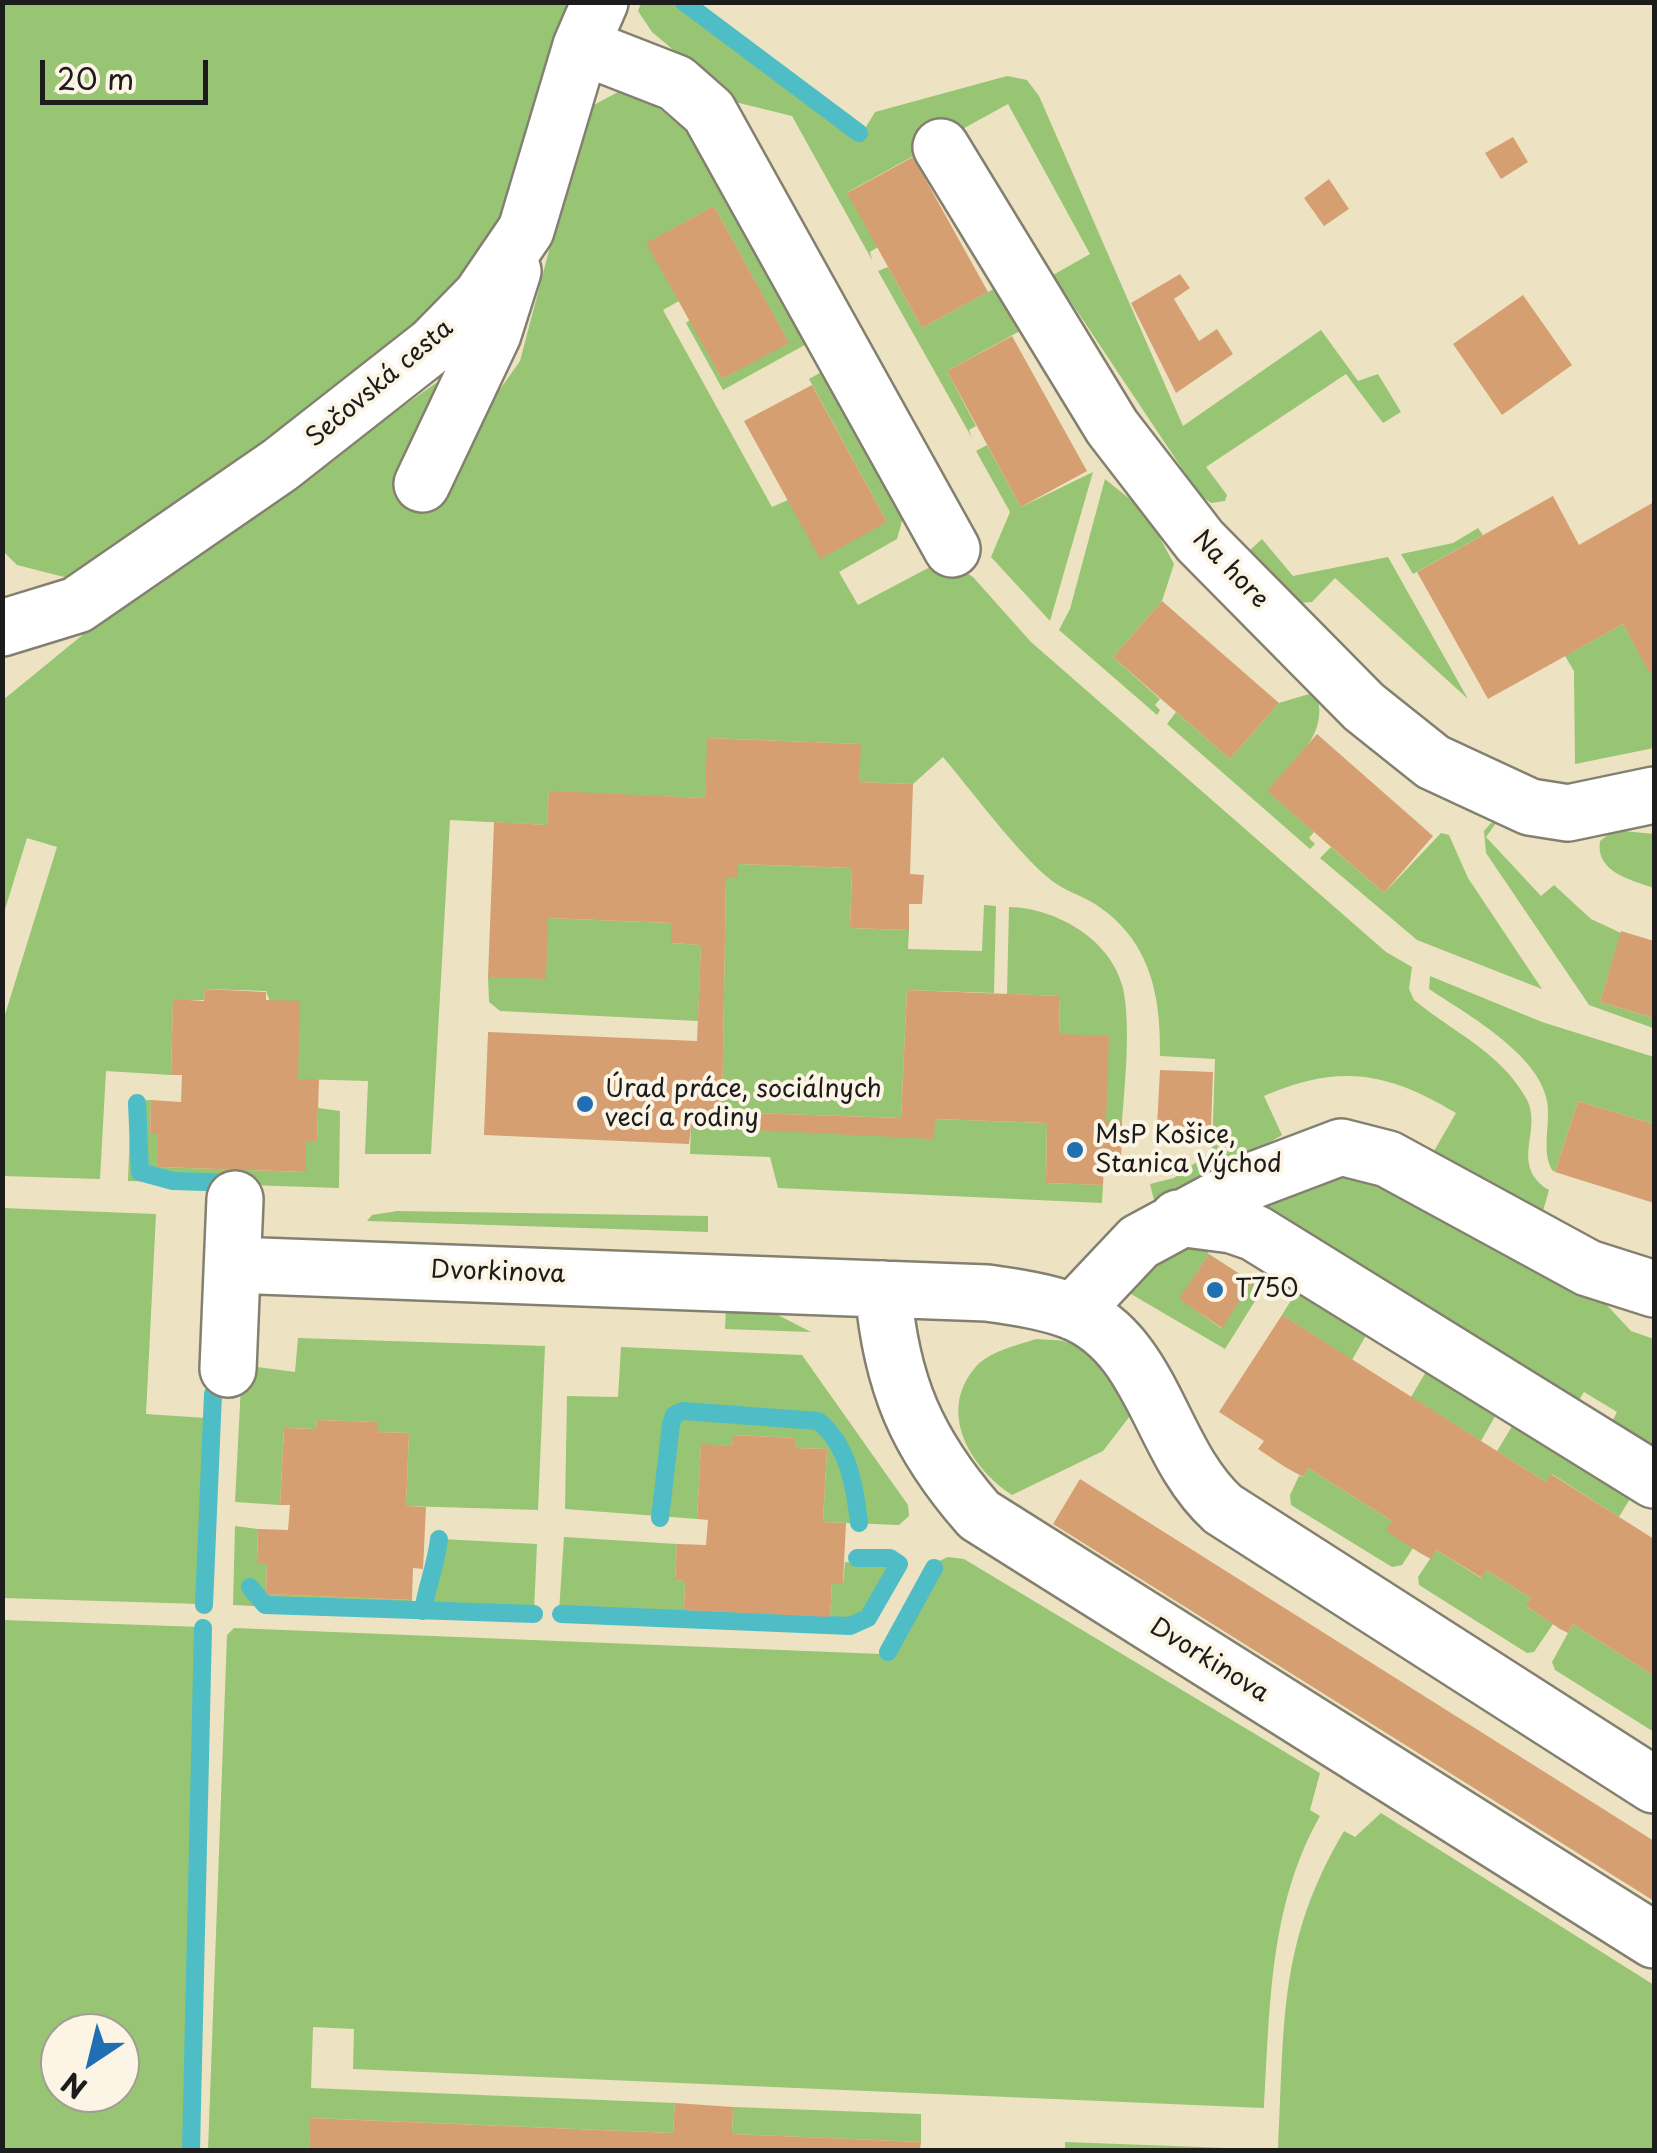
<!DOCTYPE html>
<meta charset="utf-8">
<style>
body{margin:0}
#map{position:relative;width:1657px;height:2153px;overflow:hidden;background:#ede3c3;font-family:"Playpen Sans",sans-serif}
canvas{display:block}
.frame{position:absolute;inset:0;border:5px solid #1c1c1c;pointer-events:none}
.north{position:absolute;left:40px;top:2013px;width:100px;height:100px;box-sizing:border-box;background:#fcf5e5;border:2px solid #a29e95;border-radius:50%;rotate:215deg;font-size:28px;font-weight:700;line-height:40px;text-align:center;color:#1c1c1c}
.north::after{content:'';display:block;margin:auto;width:35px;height:45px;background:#1f6fb2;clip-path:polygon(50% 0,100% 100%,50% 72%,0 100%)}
.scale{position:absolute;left:40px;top:60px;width:168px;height:45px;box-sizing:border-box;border:5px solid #1c1c1c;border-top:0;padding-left:12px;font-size:30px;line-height:35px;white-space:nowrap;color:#1c1c1c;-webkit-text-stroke:8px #fcf5e5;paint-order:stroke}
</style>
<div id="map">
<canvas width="1657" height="2153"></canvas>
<div class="frame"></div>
<div class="north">N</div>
<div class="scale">20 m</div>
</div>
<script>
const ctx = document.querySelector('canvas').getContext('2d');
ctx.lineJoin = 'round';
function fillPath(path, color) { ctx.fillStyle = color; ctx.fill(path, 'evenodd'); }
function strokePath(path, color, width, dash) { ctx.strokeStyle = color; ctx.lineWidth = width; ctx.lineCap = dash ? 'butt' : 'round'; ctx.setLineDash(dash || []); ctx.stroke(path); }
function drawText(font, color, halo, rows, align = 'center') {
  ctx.font = font + ' "Playpen Sans",sans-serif'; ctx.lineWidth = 8; ctx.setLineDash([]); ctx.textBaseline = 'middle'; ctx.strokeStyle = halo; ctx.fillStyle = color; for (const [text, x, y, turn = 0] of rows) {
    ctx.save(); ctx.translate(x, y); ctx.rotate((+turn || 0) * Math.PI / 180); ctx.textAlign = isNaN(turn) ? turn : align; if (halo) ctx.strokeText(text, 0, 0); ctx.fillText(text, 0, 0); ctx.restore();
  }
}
const green = new Path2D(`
 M3,3H578L495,244L419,328L238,470L68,578L17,565L3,551Z
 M641,3H675L858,140L875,112L1007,76L1027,80L1039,96L1183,426L1321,330L1358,381L1378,374L1401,412L1383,423L1346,374L1206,467L1227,495L1225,501L1211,503L1199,494L1053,275L1090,254L1008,104L848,192L878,247L870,252L872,260L792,116L735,102L652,32L638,11Z
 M620,91L648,99L699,142L812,341L723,390L686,323L690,320L722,379L788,342L714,206L647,243L679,301L663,310L772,507L788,500L887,522L809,379L827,369L905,510L897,539L839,572L858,605L930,567H958L973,577L1031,642L1386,952L1412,967L1409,989L1414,1000C1453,1032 1500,1052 1526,1098C1544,1130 1508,1165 1549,1190L1543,1211L1434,1151L1456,1113C1388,1072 1339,1063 1264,1096L1282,1135L1163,1206L1155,1204L1150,1184L1174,1178L1212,1151L1215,1059L1160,1056C1161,997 1151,942 1098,906C1084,896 1064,891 1051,880C1018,854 972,791 943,757L913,784L859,782L860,744L708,738L705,798L549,792L547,825L450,820L431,1154H365L368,1081L298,1079L266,991L205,989L204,1000H173L171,1075L106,1071L100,1179L3,1176V1021L57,847L27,838L3,916V700L102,619L443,378L481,416L520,361L583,121L592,106Z
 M888,267L922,328L997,287L1020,331L947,371L976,426L969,430L972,438L878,271Z
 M987,445L1021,507L1093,472L1050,621L991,557L1010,512L976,451Z
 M1105,479L1146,512L1174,564L1162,601L1113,657L1160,699L1155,705L1160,710L1157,715L1059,630L1070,609Z
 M1478,528L1483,535L1413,574L1401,554L1453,543Z
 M1262,539L1293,576L1388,557L1468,699L1335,578L1312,602L1299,603L1255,564L1249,551Z
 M1623,624L1649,671L1654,669V748L1575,764L1574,671L1565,656Z
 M1309,694L1317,696C1329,736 1291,764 1268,791L1314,832L1309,838L1315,844L1310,849L1167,724L1176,712L1230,759L1279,703Z
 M1491,823H1496L1486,837L1541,896L1554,885L1591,919L1621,933L1600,1002L1654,1018L1653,1028L1589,1005L1486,853L1484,831Z
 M1614,830L1654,834V888C1631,880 1595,872 1600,841Z
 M1441,833L1449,835L1468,878L1542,989L1417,940L1320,858L1331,847L1384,893Z
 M738,864L852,868L850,928L909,930L908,949L982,951L984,905L996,906L994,993L907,990L901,1118L722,1112L726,878H738Z
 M1009,907C1056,908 1111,939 1123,988C1131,1025 1125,1083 1122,1121H1106L1059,1034L1060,996L1007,994Z
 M548,918L671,923V943L701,945L698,1021L500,1011L489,1002L488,977Z
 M1430,976L1542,1022L1654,1057V1124L1578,1101L1555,1172L1552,1170C1541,1151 1551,1123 1547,1101C1539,1054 1465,1013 1429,989Z
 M151,1100L150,1133L158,1134L159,1167L305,1172L306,1141H317L318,1108L340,1111L339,1188L128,1181L131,1101Z
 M935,1119L1047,1123L1046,1183L1103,1185L1102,1203L778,1188L770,1157L690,1154L691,1127Z
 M1349,1169L1604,1302L1631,1331L1654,1339V1460L1606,1433L1617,1412L1584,1392L1573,1410L1249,1214L1309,1181Z
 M3,1208L156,1214L146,1414L206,1418L208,1380H216V1393L210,1394L201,1604L3,1598Z
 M397,1211L708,1216V1232L367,1221L372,1215Z
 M1200,1242L1209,1254L1180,1299L1221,1328L1252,1282L1262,1290L1225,1349L1119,1287L1145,1264Z
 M1303,1281L1373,1323L1352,1360L1282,1315Z
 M727,1289L811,1332L725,1329Z
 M298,1338L545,1346L538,1510L406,1506L409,1433L377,1432V1422L317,1420L316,1429L284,1428L280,1505L235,1502L242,1365L295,1372Z
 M1036,1339C1046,1340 1060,1339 1069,1343C1097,1354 1122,1387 1130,1416L1103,1451L1012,1495C972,1469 937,1414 974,1369C988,1351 1016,1346 1036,1339Z
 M621,1347L802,1355L908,1505L909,1516L899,1525L823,1522L827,1449L795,1448L794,1438L734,1435L732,1446L701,1445L697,1519L565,1509L567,1396L618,1397Z
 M1433,1360L1502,1404L1481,1441L1411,1397Z
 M1519,1415L1637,1487L1619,1517L1552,1474L1546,1482L1497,1451Z
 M1308,1468L1392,1521L1413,1548L1402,1565L1392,1567L1291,1505L1290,1495L1299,1476L1303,1477Z
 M235,1526L258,1529L257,1562L267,1563L266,1594L412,1600L411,1614L233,1605Z
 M564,1537L677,1544L675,1580L685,1581L684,1610L830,1617L832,1584H843L845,1562L895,1565L866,1613L834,1622L559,1611Z
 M441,1539L537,1544L534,1611L425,1604Z
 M1436,1550L1481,1578L1486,1570L1531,1598L1527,1607L1553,1624L1534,1652L1527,1653L1419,1585L1418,1577Z
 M948,1557L964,1559L1320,1773L1310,1810L1320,1816C1269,1906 1270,2007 1264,2108L353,2069L354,2029L313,2027L311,2088L675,2103L673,2133L311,2118L309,2150H208L227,1635L234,1628L881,1654L926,1572L932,1564Z
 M3,1620L201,1627L188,2150H3ZM60,2033H120V2093H60Z
 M1573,1624L1654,1676V1732L1555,1670L1552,1662Z
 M1381,1813L1654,1985V2150H1278C1285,2025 1277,1944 1344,1831L1355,1837Z
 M733,2107L921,2114V2142L732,2134Z
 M1065,2142L1227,2148V2150H1065Z`);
const stream = new Path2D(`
 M684,2L859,133
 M137,1103L140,1172L173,1181L237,1183
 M660,1518L671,1424L674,1415L683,1411L818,1421C848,1444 855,1487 859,1523
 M250,1587L265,1605L534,1614
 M204,1605L213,1394
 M423,1611C427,1585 436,1566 439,1539
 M561,1614L850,1626L868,1618L899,1564L890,1558H857
 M888,1652L934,1568
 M191,2150L203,1628`);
const building = new Path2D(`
 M1513,137L1528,162L1501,179L1485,153Z
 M913,157L988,292L922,328L847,193Z
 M1329,179L1349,209L1324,226L1304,198Z
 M714,206L789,343L722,379L646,243Z
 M1180,274L1190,288L1174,299L1199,341L1217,329L1233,354L1176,393L1131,303Z
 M1523,295L1572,365L1502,415L1453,344Z
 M1012,336L1087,471L1021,507L947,371Z
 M812,385L887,522L820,559L744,421Z
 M1553,496L1579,545L1654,502V669L1649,672L1623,624L1488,699L1417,572Z
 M1162,601L1279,703L1230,759L1113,657Z
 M1317,734L1433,836L1384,893L1267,791Z
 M707,738L861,744L859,782L913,784L910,874L924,875L922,904H909V930L850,928L852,868L738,864V878H726L722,1112L901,1118L907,990L1060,996L1059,1034L1109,1036L1106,1121H1122L1121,1164H1104L1103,1185L1046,1183L1047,1123L935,1119L934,1139L691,1127L689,1144L484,1135L488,1032L697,1041L701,945L671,943V923L548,918L546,979L488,977L494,822L547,825L549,791L705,798Z
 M1621,931L1654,941V1018L1600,1002Z
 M205,989L266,992V1000L300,1001L298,1079H319L317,1141H306V1172L158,1167V1134H150L151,1100L181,1102L182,1075H171L173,999L204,1001Z
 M1160,1070L1213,1072L1211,1128L1157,1126Z
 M1578,1101L1654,1124V1203L1555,1172Z
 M1209,1254L1252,1282L1222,1328L1179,1299Z
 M1282,1315L1546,1482L1551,1474L1654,1539V1676L1573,1624L1568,1633L1560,1629L1526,1606L1531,1598L1486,1570L1482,1578L1436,1550L1431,1559L1420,1553L1386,1531L1392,1521L1308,1468L1303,1477L1285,1467L1258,1449L1264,1441L1219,1412Z
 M317,1420L378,1422L377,1432L409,1433L406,1506L426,1507L423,1569L413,1568L412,1600L266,1594L267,1563H257L258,1529L288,1530L290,1505H280L284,1428L316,1429Z
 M733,1435L795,1438V1448L827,1449L823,1522L846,1523L843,1584H832L830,1617L684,1610L685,1581L675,1580L677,1544L706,1545L708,1520L697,1519L701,1444L732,1446Z
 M1080,1479L1654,1841V1901L1053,1524Z
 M675,2103L733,2107L732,2134L921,2142L920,2150H309L310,2118L673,2133Z`);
const minor = new Path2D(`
 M581,46L676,83L709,112L952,549
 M941,147L1112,427L1200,541L1364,707L1433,762L1530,807L1568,813L1654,795
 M422,484L493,334L513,271
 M2,628L77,605L280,465L433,345L481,296L526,230L581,46L600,2
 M1178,1218L1232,1225L1255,1233L1654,1480
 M233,1265L987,1293C1015,1297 1044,1301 1071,1311C1155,1344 1159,1451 1223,1509L1654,1785
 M883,1289C891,1383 916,1443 979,1515L1654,1940
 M1073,1312L1139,1242L1254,1180L1341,1147L1388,1159L1588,1268L1654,1289
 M228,1369L235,1199`);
const markers = [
 [585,1104,10,"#1f6fb2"],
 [1075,1150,10,"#1f6fb2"],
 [1215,1290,10,"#1f6fb2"]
];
const streetNames = [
 ["Sečovská cesta",380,384,-40],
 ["Na hore",1230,570,46],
 ["Dvorkinova",498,1273,2],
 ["Dvorkinova",1209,1661,32]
];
const poiNames = [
 ["Úrad práce, sociálnych",605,1090],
 ["vecí a rodiny",605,1119],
 ["MsP Košice,",1095,1136],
 ["Stanica Východ",1095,1165],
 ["T750",1235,1290]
];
fillPath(green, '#97c574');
strokePath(stream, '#4fbdc5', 18);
fillPath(building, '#d69f71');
strokePath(minor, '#848070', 60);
strokePath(minor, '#fff', 55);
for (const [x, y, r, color] of markers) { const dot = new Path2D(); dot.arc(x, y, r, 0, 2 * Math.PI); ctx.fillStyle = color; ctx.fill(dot); strokePath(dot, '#fcf5e5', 4); }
drawText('25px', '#1c1c1c', '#fcf5e5', streetNames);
drawText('25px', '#1c1c1c', '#fcf5e5', poiNames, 'left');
</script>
